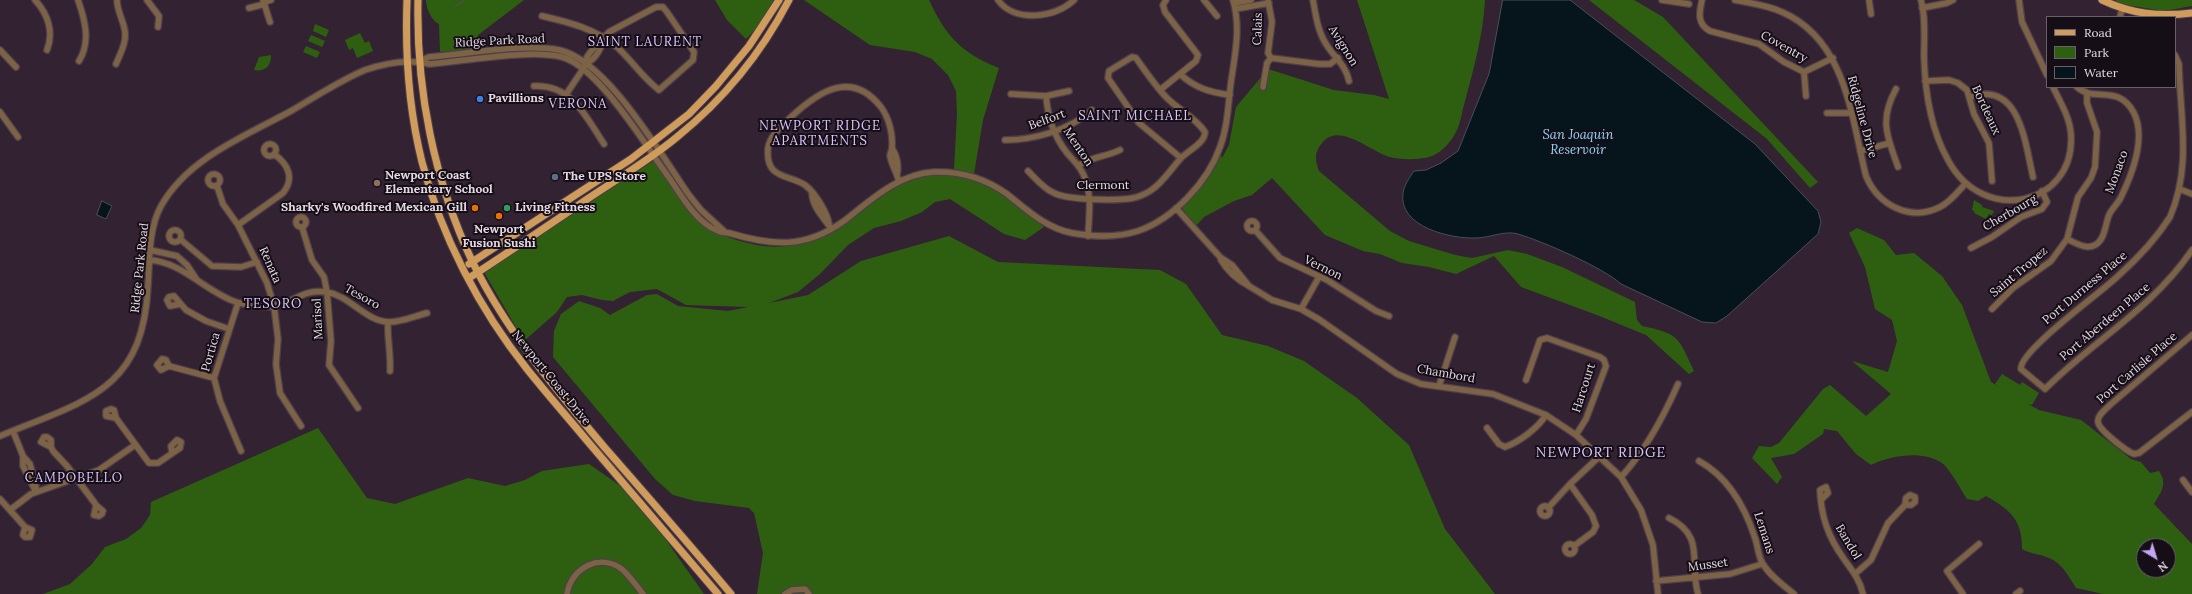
<!DOCTYPE html>
<style>
body{margin:0}
#map{position:relative;width:2192px;height:594px;overflow:hidden;background:#332232;font-family:Lora,serif}
canvas{display:block}
.legend{position:absolute;left:2046px;top:16px;width:130px;height:72px;box-sizing:border-box;background:#160e16;border:1px solid #685f68;margin:0;padding:5px 7px;list-style:none;font-size:12px;color:#e3d8e3}
.legend li{display:flex;align-items:center;gap:8px;height:20px}
.legend b{width:20px;border:1px solid #685f68}
.north{position:absolute;left:2136px;top:538px;width:40px;height:40px;box-sizing:border-box;background:#160e16;border:1px solid #685f68;border-radius:50%;rotate:142deg;font-size:11px;font-weight:700;line-height:16px;text-align:center;color:#e3d8e3}
.north::after{content:'';display:block;margin:auto;width:14px;height:18px;background:#c5a7f1;clip-path:polygon(50% 0,100% 100%,50% 72%,0 100%)}
</style>
<div id="map">
<canvas width="2192" height="594"></canvas>
<ul class="legend">
<li><b style="height:5px;background:#cf9c5b"></b>Road</li>
<li><b style="height:11px;background:#2e5f10"></b>Park</li>
<li><b style="height:11px;background:#06141b"></b>Water</li>
</ul>
<div class="north">N</div>
</div>
<script>
const ctx = document.querySelector('canvas').getContext('2d');
ctx.lineJoin = 'round';
function fillPath(path, color) { ctx.fillStyle = color; ctx.fill(path, 'evenodd'); }
function strokePath(path, color, width, dash) { ctx.strokeStyle = color; ctx.lineWidth = width; ctx.lineCap = dash ? 'butt' : 'round'; ctx.setLineDash(dash || []); ctx.stroke(path); }
function drawText(font, color, halo, rows, align = 'center') {
  ctx.font = font + ' Lora,serif'; ctx.lineWidth = 4; ctx.setLineDash([]); ctx.textBaseline = 'middle'; ctx.strokeStyle = halo; ctx.fillStyle = color; for (const [text, x, y, turn = 0] of rows) {
    ctx.save(); ctx.translate(x, y); ctx.rotate((+turn || 0) * Math.PI / 180); ctx.textAlign = isNaN(turn) ? turn : align; if (halo) ctx.strokeText(text, 0, 0); ctx.fillText(text, 0, 0); ctx.restore();
  }
}
const green = new Path2D(`
 M426,0H524L478,35L476,50L440,52L439,24C431,20 426,8 426,0Z
 M715,0H776L768,16L746,39L727,20Z
 M804,0H929C946,36 961,53 999,68L983,120L974,174L954,169L957,114L956,91L948,75L932,59L915,52L870,45Z
 M1357,0H1485C1483,35 1474,68 1465,101C1462,110 1461,122 1457,130C1452,141 1443,151 1432,156C1422,160 1400,160 1390,157C1371,152 1339,121 1322,143C1314,153 1315,160 1319,171L1390,231L1409,241L1455,255L1472,258L1508,250L1527,254L1562,267L1635,302L1637,320L1642,326C1680,334 1678,337 1694,371L1689,374L1646,335L1597,315L1521,287L1494,256L1456,274L1429,267L1402,263L1380,254L1363,251L1325,235L1272,178L1252,195L1234,201L1204,217L1196,226L1181,207L1210,175L1221,155L1222,158L1229,145L1236,107L1268,69L1334,90L1374,95L1389,99Z
 M1589,0H1634L1663,17L1818,182L1810,188L1767,139Z
 M2116,0H2192V6L2164,11L2114,3Z
 M315,24L329,30L326,37L313,31Z
 M360,33L365,43L369,41L373,51L357,58L353,48L349,50L345,40Z
 M311,35L325,41L322,47L308,41Z
 M306,46L320,52L317,58L303,52Z
 M271,55C271,66 266,72 254,70L259,57Z
 M653,161C668,180 683,203 701,220C714,233 733,240 752,244C777,250 808,246 831,233C872,209 899,169 953,176C989,180 1017,205 1044,227L1025,240L1004,234L950,199L935,202L922,212L901,221L874,228L848,245L820,274L798,292L769,303L808,295L861,261L949,236L998,262L1160,270L1186,284L1222,335L1268,346L1304,361L1357,398L1409,445L1445,529L1495,594H757L763,553L754,513L749,508L695,501L673,495L655,479L553,357L554,331L561,314L579,301L600,308L610,315L647,295L657,294L678,306L728,311L748,307L686,305L657,289L630,292L613,301L602,300L582,295L567,297L557,312L524,341L484,272Z
 M1974,200L1982,205V207L1994,211L1992,215L1989,214L1986,219L1974,213L1975,212L1972,210Z
 M1857,228L1884,240L1896,255L1914,253L1942,276L1962,305L1991,382L2003,389L1995,384L2002,374L2020,385L2022,382L2039,393L2032,405L2028,404L2039,410L2081,420L2131,459L2141,462L2150,473L2159,471C2168,484 2161,492 2154,504L2192,544V594H2103L2076,588C2069,577 2062,563 2049,558C2040,554 2031,554 2022,549C2022,519 2010,510 1986,496L1978,501L1967,499C1961,490 1950,469 1942,463C1923,450 1891,455 1871,465L1856,454L1837,431L1824,429L1823,434L1794,454L1771,458L1782,477L1777,484L1752,458L1759,446L1771,447L1779,443L1823,389L1830,385L1866,416L1891,394L1852,361L1888,372L1897,341L1892,320L1875,309L1865,267L1849,233ZM2144,546H2168V570H2144Z
 M318,428L367,498L395,504L468,478L505,486L525,480L542,471L589,464L635,496L704,594H43L70,584L92,564L105,547L126,539L141,528L150,515L151,502Z`);
const water = new Path2D(`
 M1503,0H1570L1755,144L1818,211L1821,222L1818,234L1727,316L1716,323L1702,322L1621,284C1604,268 1542,241 1518,234C1504,230 1490,238 1476,238C1451,239 1398,227 1403,193C1404,185 1410,177 1414,171L1426,170L1441,163L1458,151L1489,74Z
 M102,201L112,206L106,219L97,215Z`);
const stream = new Path2D(`
 M455,7L465,0`);
const minor = new Path2D(`
 M35,0C48,14 54,32 47,50
 M78,0C85,20 91,42 79,61
 M147,0L159,16L158,27
 M263,0L270,22
 M998,0C1014,23 1056,18 1074,0
 M1204,0L1217,16
 M1268,0L1272,22L1268,53L1271,58
 M1313,0C1316,17 1318,33 1328,47C1336,59 1346,66 1349,81
 M1662,0L1689,4
 M1702,0C1699,13 1697,24 1710,31L1759,44L1784,62L1804,72L1833,58
 M1735,0C1750,3 1767,5 1782,12C1846,40 1851,116 1866,176C1878,205 1910,222 1940,207C1950,202 1957,193 1965,184
 M1869,0L1871,14
 M1921,0C1926,18 1924,39 1924,57C1925,92 1931,130 1948,160C1983,226 2075,206 2071,135C2070,117 2060,102 2053,87
 M2019,0L2022,22L2047,75
 M264,2L271,0
 M1234,3L1251,0
 M249,8L265,4
 M1922,8L1947,3L1953,0
 M1235,9L1269,3
 M542,16C568,22 597,29 618,48C633,62 643,78 659,90L693,60L694,52L667,12L663,7H656L609,32C601,41 594,46 587,57V63
 M2120,17L2122,9
 M0,50L16,67
 M2175,55L2179,64C2180,118 2192,166 2170,217C2156,239 2137,259 2118,276C2102,292 2019,351 2021,369L2045,389C2094,340 2152,309 2192,250
 M1271,58L1319,64H1330L1338,58
 M420,61L429,57C466,54 524,43 559,50C607,60 661,155 689,195L701,210L725,232
 M116,64C121,52 128,40 124,27C122,18 117,10 117,0
 M1804,72L1806,96
 M1180,74C1195,88 1209,92 1230,95
 M1925,81L1949,80L1958,83L1967,90L1974,114L1989,143L1992,181
 M534,86C572,84 586,117 604,144
 M1263,87L1267,63L1271,58
 M1896,89C1879,120 1887,136 1898,167
 M1160,90L1196,61L1198,55L1165,12L1163,5L1166,0
 M567,93L587,63C596,59 602,47 604,38
 M1011,94L1046,96L1069,91
 M1046,96C1048,117 1053,135 1067,153C1074,161 1081,167 1085,178C1092,197 1089,216 1088,236
 M1970,97C2020,80 2025,143 2033,177
 M0,112L18,137
 M1827,113H1851
 M1005,140C1034,140 1070,130 1092,110
 M264 150a6 6 0 1 1 12 0a6 6 0 1 1-12 0Z
 M892,148C897,156 899,165 897,175
 M1860,151L1890,143
 M1079,165C1094,156 1105,157 1120,150
 M1028,171C1036,179 1044,189 1054,193C1067,200 1117,201 1133,198C1138,197 1145,194 1150,191C1163,183 1171,169 1181,158C1189,150 1205,143 1205,132C1195,117 1180,111 1167,98C1156,87 1146,72 1136,58L1132,57L1109,71L1108,78L1139,123L1181,158
 M208 180a6 6 0 1 1 12 0a6 6 0 1 1-12 0Z
 M217,186L223,204L238,225L267,283L274,306L278,339L276,364L280,393L301,426
 M2182,190L2192,194
 M812,193C812,206 823,217 830,227
 M1176,208L1220,257L1232,265L1249,286L1272,300L1301,309L1320,320L1397,374L1421,384L1493,394L1546,415L1576,435L1621,477L1641,510L1653,545L1658,594
 M296 222a5 5 0 1 1 10 0a5 5 0 1 1-10 0Z
 M1247 226a5 5 0 1 1 10 0a5 5 0 1 1-10 0Z
 M238,225L283,193C295,178 288,164 274,154
 M829,225C829,219 826,214 823,208C818,199 813,191 805,185C789,174 765,180 768,148C770,135 782,126 791,117C818,92 851,69 881,107C889,118 893,134 892,147C892,151 890,153 890,156C892,166 897,173 899,182
 M302,227L312,260L324,277L327,292L331,341L329,365L358,408
 M1255,230L1280,258L1327,280L1376,311L1389,316
 M169 236a6 6 0 1 1 12 0a6 6 0 1 1-12 0Z
 M180,239L212,266L241,267L257,262
 M2067,239C2076,243 2086,250 2095,245C2105,240 2105,225 2109,215C2112,208 2119,203 2122,195C2133,172 2146,138 2134,113C2118,83 2094,103 2077,87
 M1971,248L1992,237L2021,217L2042,209L2047,202L2042,191
 M150,250L177,256L187,265L197,280
 M150,260C182,262 206,292 236,302C245,305 266,308 275,306C297,301 302,289 327,292C350,296 365,321 389,322C402,322 415,316 427,313
 M1221,260C1228,272 1236,279 1249,286
 M238,303L214,378L220,401L241,451
 M180,304L170,306L167,300L169,297L174,296L186,310L206,321L229,329
 M1301,309L1319,277
 M1992,309L2013,288L2051,261L2067,239L2078,197L2091,178L2095,167L2097,132L2087,103V94
 M388,322C387,338 391,354 390,371
 M2192,335L2111,404C2106,409 2097,415 2098,422C2099,430 2126,451 2134,454L2139,453L2192,412
 M169,366L166,360L162,359L157,365L161,370L169,366L214,378
 M1526,380L1540,340L1547,338L1600,357L1604,360L1606,366L1586,419L1576,435
 M1439,386L1455,337
 M116,418L106,416V411L111,409L114,410L116,418L149,463H158L180,448L181,442L177,440L171,446L172,452
 M1487,428L1499,444L1505,447C1519,442 1538,428 1546,415
 M13,431L23,456V466L36,492
 M0,436C84,401 143,392 148,286C150,260 148,230 161,206C188,158 245,136 291,111C315,97 339,81 365,70C385,63 409,59 430,64C465,61 530,49 562,57C599,67 647,148 670,179C682,197 697,223 718,231C722,233 725,232 729,233C772,246 805,249 844,221C871,200 898,174 934,172C960,171 986,179 1007,194C1027,210 1046,228 1072,233C1094,237 1116,238 1138,231C1173,219 1208,182 1220,147C1228,126 1228,104 1231,82C1235,55 1241,27 1233,0
 M51,447L41,442L44,437H47L51,440V447L53,451L67,466L94,502L96,505L94,515L99,516L102,514L103,511L96,505
 M23,456L30,464L36,487
 M1699,461C1728,477 1745,507 1755,538C1758,546 1758,557 1763,564C1770,576 1783,585 1794,594
 M1621,477C1646,450 1663,418 1678,384
 M2183,480L2192,492
 M1570,484L1592,515L1596,526L1593,532L1574,546
 M1910,495L1915,497V502L1911,505H1905L1906,498Z
 M0,499L25,527L32,530L30,537H25L23,535L25,527
 M1822,499L1828,493L1826,487L1820,490C1821,516 1828,537 1844,559C1852,570 1860,580 1863,594
 M1540 511a5 5 0 1 1 10 0a5 5 0 1 1-10 0Z
 M1548,508L1570,484L1600,456
 M10,510L31,494L99,470L135,445
 M1669,518C1706,536 1689,563 1698,594
 M1565 549a5 5 0 1 1 10 0a5 5 0 1 1-10 0Z
 M1855,574L1871,560L1888,523L1905,505
 M1656,581L1730,574L1762,564
 M567,594C571,568 600,552 623,570C630,577 637,586 643,594
 M785,594L792,590L805,589L809,594
 M1963,594L1947,571L1979,544
 M2016,594L2020,591`);
const major = new Path2D(`
 M407,0C405,54 409,110 422,162C441,236 480,310 527,369C547,394 569,419 589,443C632,494 675,544 718,594
 M418,0C416,90 434,181 473,263C507,332 557,391 606,449C648,497 690,545 731,594
 M2102,0C2132,14 2159,17 2192,13
 M469,264L631,159L689,114L716,86L749,46L779,0
 M469,278C506,254 543,229 580,204C612,182 647,162 677,137C723,100 762,52 789,0`);
const markers = [
 [480,99,4,"#3f7fe0"],
 [555,177,4,"#5c6f8a"],
 [377,183,4,"#8d6e63"],
 [475,208,4,"#e8710a"],
 [507,208,4,"#2e9e5b"],
 [499,216,4,"#e8710a"]
];
const streetNames = [
 ["Calais",1258,29,-88],
 ["Ridge Park Road",500,41,-3],
 ["Avignon",1343,46,58],
 ["Coventry",1784,47,29],
 ["Bordeaux",1986,110,65],
 ["Ridgeline Drive",1862,117,75],
 ["Belfort",1047,120,-20],
 ["Menton",1078,147,56],
 ["Monaco",2117,172,-70],
 ["Clermont",1103,186],
 ["Cherbourg",2010,213,-30],
 ["Renata",270,265,66],
 ["Ridge Park Road",140,268,-84],
 ["Vernon",1323,268,26],
 ["Saint Tropez",2019,272,-40],
 ["Port Durness Place",2085,288,-40],
 ["Tesoro",362,297,29],
 ["Marisol",318,319,-93],
 ["Port Aberdeen Place",2105,322,-40],
 ["Portica",211,352,-74],
 ["Port Carlisle Place",2137,368,-41],
 ["Chambord",1446,374,10],
 ["Newport Coast Drive",551,378,51],
 ["Harcourt",1584,388,-72],
 ["Lemans",1764,533,72],
 ["Bandol",1848,542,59],
 ["Musset",1708,565,-8]
];
const poiNames = [
 ["Pavillions",488,99],
 ["Newport Coast",385,176],
 ["Elementary School",385,190],
 ["The UPS Store",563,177],
 ["Sharky's Woodfired Mexican Gill",467,208,"right"],
 ["Living Fitness",515,208],
 ["Newport",499,230,"center"],
 ["Fusion Sushi",499,244,"center"]
];
const neighbourhoodNames = [
 ["SAINT LAURENT",645,42],
 ["VERONA",578,104],
 ["SAINT MICHAEL",1135,116],
 ["NEWPORT RIDGE",820,126],
 ["APARTMENTS",820,141],
 ["TESORO",273,304],
 ["CAMPOBELLO",74,478]
];
const waterNames = [
 ["San Joaquin",1578,135],
 ["Reservoir",1578,150]
];
const quarterNames = [
 ["NEWPORT RIDGE",1601,453]
];
fillPath(green, '#2e5f10');
fillPath(water, '#06141b');
strokePath(water, '#484f57', 1);
strokePath(stream, '#484f57', 1.5);
strokePath(minor, '#4f3f4e', 8);
strokePath(major, '#4f3f4e', 9);
strokePath(minor, '#7c6345', 5.5);
strokePath(major, '#cf9c5b', 7);
for (const [x, y, r, color] of markers) { const dot = new Path2D(); dot.arc(x, y, r, 0, 2 * Math.PI); ctx.fillStyle = color; ctx.fill(dot); strokePath(dot, '#160e16', 1.5); }
drawText('12px', '#e3d8e3', '#160e16', streetNames);
drawText('bold 12px', '#e3d8e3', '#160e16', poiNames, 'left');
ctx.letterSpacing = '1px';
drawText('13px', '#dbc5fd', '#160e16', neighbourhoodNames);
ctx.letterSpacing = '0px';
drawText('italic 13px', '#8bd5fa', '#160e16', waterNames);
ctx.letterSpacing = '1px';
drawText('14px', '#dbc5fd', '#160e16', quarterNames);
ctx.letterSpacing = '0px';
</script>
